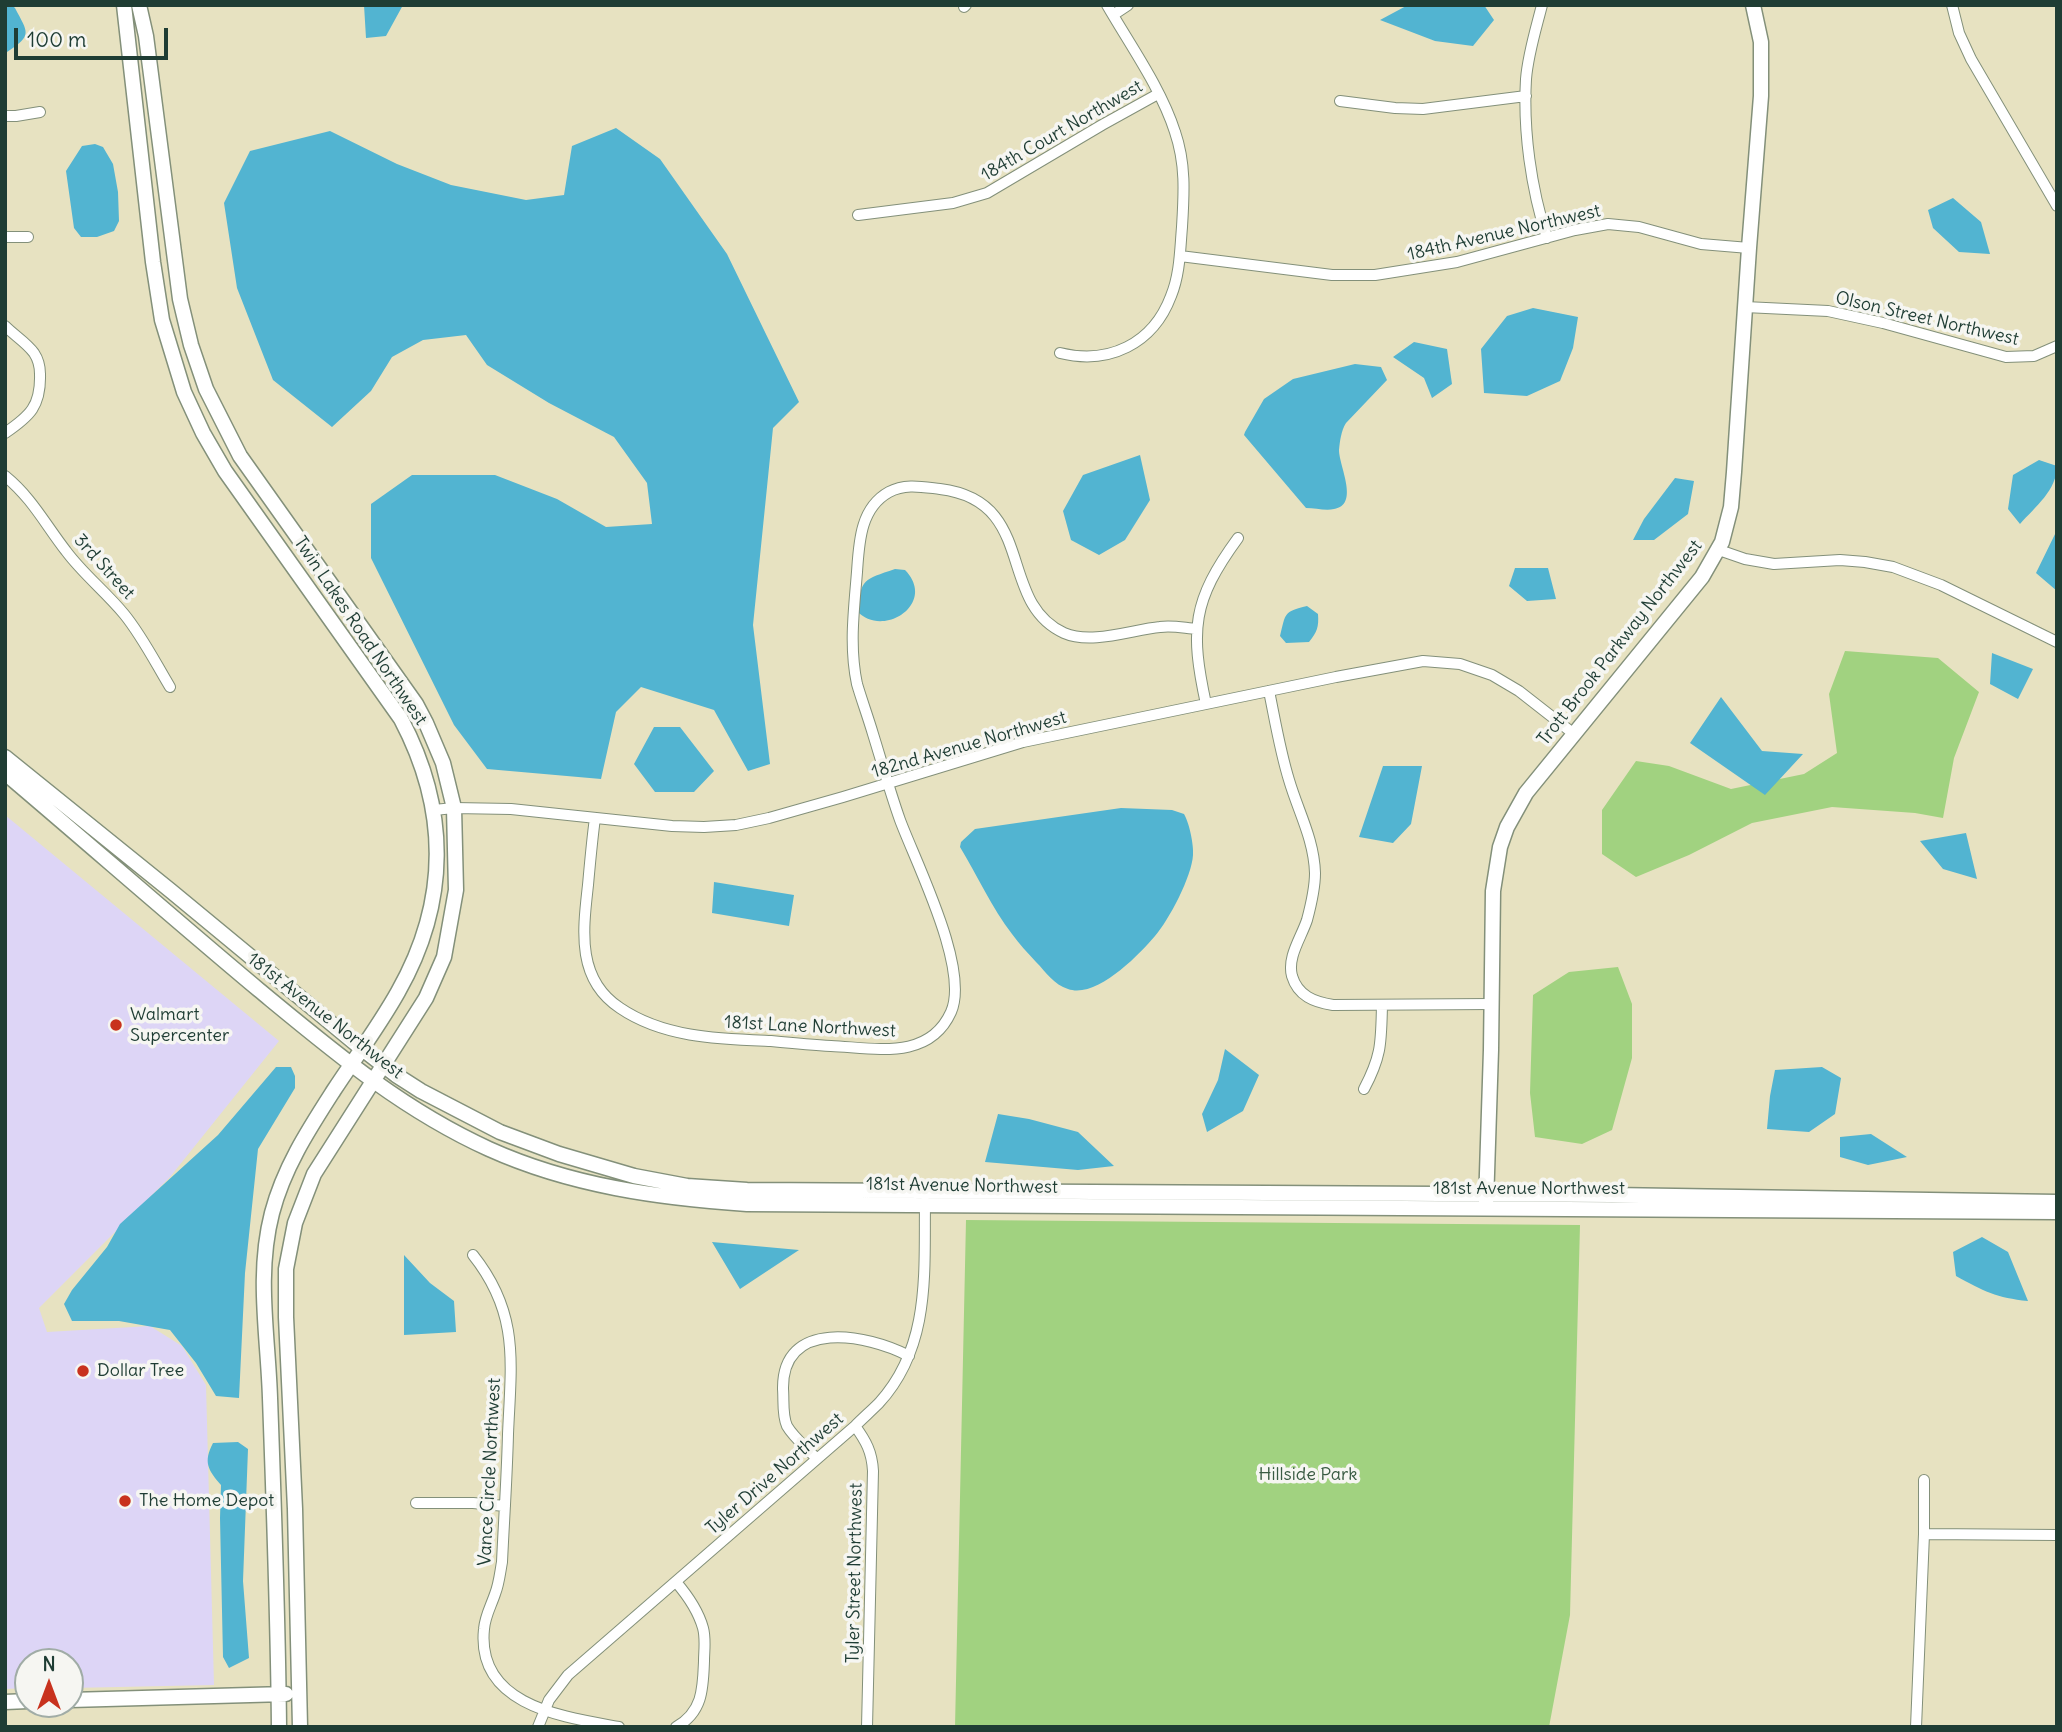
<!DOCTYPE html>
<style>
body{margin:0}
#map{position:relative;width:2062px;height:1732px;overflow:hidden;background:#e7e2c1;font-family:Delius,sans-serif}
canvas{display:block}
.frame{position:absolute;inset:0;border:7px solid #1f3d34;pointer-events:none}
.north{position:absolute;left:14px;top:1648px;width:70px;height:70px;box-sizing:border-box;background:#f6f6f2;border:2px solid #a0aca6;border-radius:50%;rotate:0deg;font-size:19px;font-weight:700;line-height:28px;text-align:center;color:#1f3d34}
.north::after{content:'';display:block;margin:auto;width:24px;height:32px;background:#c8321e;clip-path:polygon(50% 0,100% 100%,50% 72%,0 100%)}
.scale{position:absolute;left:14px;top:28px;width:154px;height:32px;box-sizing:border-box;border:4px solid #1f3d34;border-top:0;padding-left:9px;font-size:21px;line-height:24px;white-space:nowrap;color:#1f3d34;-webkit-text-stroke:5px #f6f6f2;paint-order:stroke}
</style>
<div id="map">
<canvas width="2062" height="1732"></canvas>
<div class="frame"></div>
<div class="north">N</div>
<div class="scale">100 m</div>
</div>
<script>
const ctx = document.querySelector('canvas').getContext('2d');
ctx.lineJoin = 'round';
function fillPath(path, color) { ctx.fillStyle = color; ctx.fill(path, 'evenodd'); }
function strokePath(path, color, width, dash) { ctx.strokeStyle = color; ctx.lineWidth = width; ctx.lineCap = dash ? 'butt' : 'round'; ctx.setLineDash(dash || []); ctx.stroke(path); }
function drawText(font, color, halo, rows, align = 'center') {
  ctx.font = font + ' Delius,sans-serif'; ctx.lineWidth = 7; ctx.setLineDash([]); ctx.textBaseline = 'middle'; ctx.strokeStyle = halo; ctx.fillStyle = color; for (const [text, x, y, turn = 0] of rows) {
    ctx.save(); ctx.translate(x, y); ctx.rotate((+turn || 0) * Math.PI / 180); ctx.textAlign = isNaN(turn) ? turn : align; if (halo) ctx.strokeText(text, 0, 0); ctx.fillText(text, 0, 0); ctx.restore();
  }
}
const built = new Path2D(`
 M5,815L279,1041L170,1177L39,1308L47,1332L150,1326L182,1346L206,1385L214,1685L70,1688V1662H28V1688L5,1689Z`);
const green = new Path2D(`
 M1845,651L1938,658L1979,692L1954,758L1943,818L1915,813L1832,807L1752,823L1689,855L1636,877L1602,854V810L1636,761L1669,766L1731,789L1804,774L1837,753L1829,694Z
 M1618,967L1632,1004V1058L1612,1130L1582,1144L1535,1137L1530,1093L1533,995L1569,972Z
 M966,1220L1580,1225L1570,1615L1549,1727H955Z`);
const water = new Path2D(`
 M5,5H12L15,8C28,33 33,35 7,52Z
 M364,5H403L386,36L366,38Z
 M1408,5H1484L1494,20L1473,46L1435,41L1380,20Z
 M616,128L660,159L727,254L799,402L773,428L753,625L770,764L748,771L714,710L641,687L616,712L601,779L487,769L454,725L371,558V504L412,475H495L557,499L606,527L652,524L647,483L614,437L549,403L487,365L466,335L423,340L392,357L371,391L332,427L273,380L237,288L224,203L250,151L330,131L397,164L451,185L526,200L564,195L572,146Z
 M95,144L103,147L113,164L118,192L119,221L114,231L97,237H81L74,228L66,171L82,146Z
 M1953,198L1981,222L1990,254L1959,252L1933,228L1928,210Z
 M1533,308L1578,317L1573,348L1560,381L1527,396L1484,393L1481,349L1507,316Z
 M1414,342L1447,349L1452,384L1432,398L1424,378L1393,357Z
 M1355,364L1381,367L1387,380L1346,423C1341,431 1340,441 1339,450C1339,466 1360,505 1334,509C1326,511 1315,508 1306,508L1244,435L1245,432L1264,399L1293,379Z
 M1140,455L1150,500L1125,540L1099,555L1071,540L1063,511L1083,475Z
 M2039,460L2057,466C2057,490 2035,507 2020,524L2008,509L2013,475Z
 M1675,478L1694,481L1688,514L1654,540H1633L1644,519Z
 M2057,530V591L2036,573Z
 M1515,568H1548L1556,599L1527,601L1509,586Z
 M895,569L905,570C938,604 882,639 857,611C862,578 863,580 895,569Z
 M1307,606L1318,614C1319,627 1317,632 1309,642L1286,643L1280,636C1286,613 1283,612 1307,606Z
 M1992,653L2033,669L2018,699L1990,684Z
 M1721,697L1762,751L1803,754L1765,795L1690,743Z
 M654,727H680L714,771L694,792H655L634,764Z
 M1383,766H1422L1411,824L1393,843L1359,837Z
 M1121,808L1172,810L1184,814C1189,822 1194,845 1193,855C1192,876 1169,920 1155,936C1138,956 1096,999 1068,989C1054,985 1046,972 1036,962C1028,953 1019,944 1012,934C992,908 977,875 960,847L961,842L975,829Z
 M1966,833L1977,879L1943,869L1920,841Z
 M714,882L794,895L789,926L712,913Z
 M1225,1049L1259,1075L1243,1111L1207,1132L1202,1114L1218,1080Z
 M276,1067H291L295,1076V1088L258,1149L245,1273L239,1398L216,1396L196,1363L170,1330L119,1321H72L64,1304L72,1290L107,1247L120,1224L218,1135Z
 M1822,1067L1841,1078L1835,1114L1809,1132L1767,1129L1770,1096L1775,1070Z
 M998,1114L1029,1119L1078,1132L1114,1166L1078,1170L985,1162Z
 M1871,1134L1907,1157L1868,1165L1840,1157V1137Z
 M1982,1237L2008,1252L2028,1301C1997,1298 1983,1291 1956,1276L1953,1252Z
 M712,1242L799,1250L740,1289Z
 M404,1255L430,1283L454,1301L456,1332L404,1335Z
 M238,1442L248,1449L243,1581L249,1658L229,1668L223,1657L220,1518L221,1485C208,1470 203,1462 213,1443Z`);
const street = new Path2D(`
 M1542,5C1536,29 1528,54 1526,79C1523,131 1531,188 1547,238
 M1952,5L1959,33L1971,59L2057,206
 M964,7L966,5
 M1113,15L1128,5
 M1340,101L1395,108L1423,109L1526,96
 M5,116H16L40,112
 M858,215L953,203L987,193L1102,125L1158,94
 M5,237H28
 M1180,256L1332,275H1375L1457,262L1575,230L1608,224L1639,227L1701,244L1749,248
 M1745,307L1828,311L1883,323L2006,357L2034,356L2057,346
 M5,326C14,335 27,343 34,353C38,359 40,368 40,374C41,406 30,416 5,433
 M1060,353C1109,365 1153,344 1171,296C1180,274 1180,250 1182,227C1184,194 1186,164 1175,132C1161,88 1130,45 1107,5
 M5,476C32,498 45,524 66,551C83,574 106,592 124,614C142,636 155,662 170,687
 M1719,550L1745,559L1774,564L1840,560L1865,562L1893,567L1941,585L2057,642
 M1269,691C1275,720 1280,751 1289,780C1298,811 1314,839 1315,873C1315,888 1311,905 1307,920C1301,938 1287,957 1292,976C1298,996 1314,1002 1333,1005L1492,1004
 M1206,704C1190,630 1192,601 1238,538
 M434,810L454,808L511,809L672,826L704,827L736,825L769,818L843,797L1023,742L1336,677L1423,661L1460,664L1492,675L1519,691L1574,734
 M595,818C592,840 590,863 588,885C583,930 576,979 620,1008C664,1038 720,1039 771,1041C791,1043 811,1045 831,1046C875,1048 929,1061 951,1012C970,969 916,863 900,820C890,792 882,763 873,734C868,717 862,701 857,684C849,646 854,610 857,572C859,543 860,508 889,492C905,483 923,487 940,489C1038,501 996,602 1064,633C1091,645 1131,630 1160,627C1172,625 1184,628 1197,629
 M1364,1089C1382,1055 1381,1042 1382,1005
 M473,1255C520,1314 511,1363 508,1434C507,1476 504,1519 502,1562C500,1573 499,1584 495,1594C491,1606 485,1616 484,1629C476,1706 564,1717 619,1727
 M855,1426C866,1441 872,1452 873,1471L867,1727
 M816,1458C807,1448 794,1438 787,1426C782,1415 784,1401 783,1389C782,1318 867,1334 909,1356
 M416,1503H473L505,1506
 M1924,1534L2057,1535
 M676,1582C688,1596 698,1610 703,1628C706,1639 704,1651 704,1661C703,1688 703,1712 676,1727
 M538,1727L549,1700L568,1675L855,1426C863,1418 871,1411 879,1403C931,1346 924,1273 925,1202
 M1916,1727L1924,1534V1480`);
const secondary = new Path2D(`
 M124,5L153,262L162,320L184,392L203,433L225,471L401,719C449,810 449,902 398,992C379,1026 355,1058 334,1090C309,1129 284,1167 272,1213C256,1275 268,1335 270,1398C274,1507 278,1617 279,1727
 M139,5L146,36L180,299L191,345L206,389L240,456L416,704L426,723L443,763L454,808L456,890L444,957L426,998L314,1174L295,1223L286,1269V1317L295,1509L300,1727
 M5,757L171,891L361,1048L396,1075L421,1091L500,1132L559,1154L634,1176L687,1186L747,1190L1612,1195L2057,1202
 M5,773C90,845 174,919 259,990C333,1051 401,1109 489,1149C571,1186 659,1198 747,1204L2057,1212
 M1486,1204L1491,1050L1493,891L1500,847L1507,827L1526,793L1702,577L1722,542L1731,507L1734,472L1749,248L1761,96V42L1753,5
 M70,1700L286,1694
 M5,1702L28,1701`);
const markers = [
 [116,1025,7,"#c8321e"],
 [83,1371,7,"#c8321e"],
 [125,1501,7,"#c8321e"]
];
const streetNames = [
 ["184th Court Northwest",1062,131,-30],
 ["184th Avenue Northwest",1504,233,-13],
 ["Olson Street Northwest",1927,319,13],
 ["3rd Street",104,567,48],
 ["Twin Lakes Road Northwest",360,631,56],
 ["Trott Brook Parkway Northwest",1620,643,-52],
 ["182nd Avenue Northwest",969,745,-16],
 ["181st Avenue Northwest",325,1016,38],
 ["181st Lane Northwest",810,1027,3],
 ["181st Avenue Northwest",962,1186,1],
 ["181st Avenue Northwest",1529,1189],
 ["Vance Circle Northwest",490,1472,-87],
 ["Tyler Drive Northwest",775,1474,-41],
 ["Tyler Street Northwest",855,1573,-89]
];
const poiNames = [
 ["Walmart",130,1015],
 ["Supercenter",130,1036],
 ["Dollar Tree",97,1371],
 ["The Home Depot",139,1501]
];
const parkNames = [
 ["Hillside Park",1308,1475]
];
fillPath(built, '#ddd5f6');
fillPath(green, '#a1d280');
fillPath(water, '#52b4d1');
strokePath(street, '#83907a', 12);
strokePath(secondary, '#83907a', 17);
strokePath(street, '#fff', 10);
strokePath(secondary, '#fff', 14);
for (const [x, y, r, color] of markers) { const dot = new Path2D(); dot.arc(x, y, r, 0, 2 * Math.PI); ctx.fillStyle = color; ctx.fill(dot); strokePath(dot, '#f6f6f2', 2.5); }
drawText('18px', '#1f3d34', '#f6f6f2', streetNames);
drawText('18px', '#1f3d34', '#f6f6f2', poiNames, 'left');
drawText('18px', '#395b43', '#f6f6f2', parkNames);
</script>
